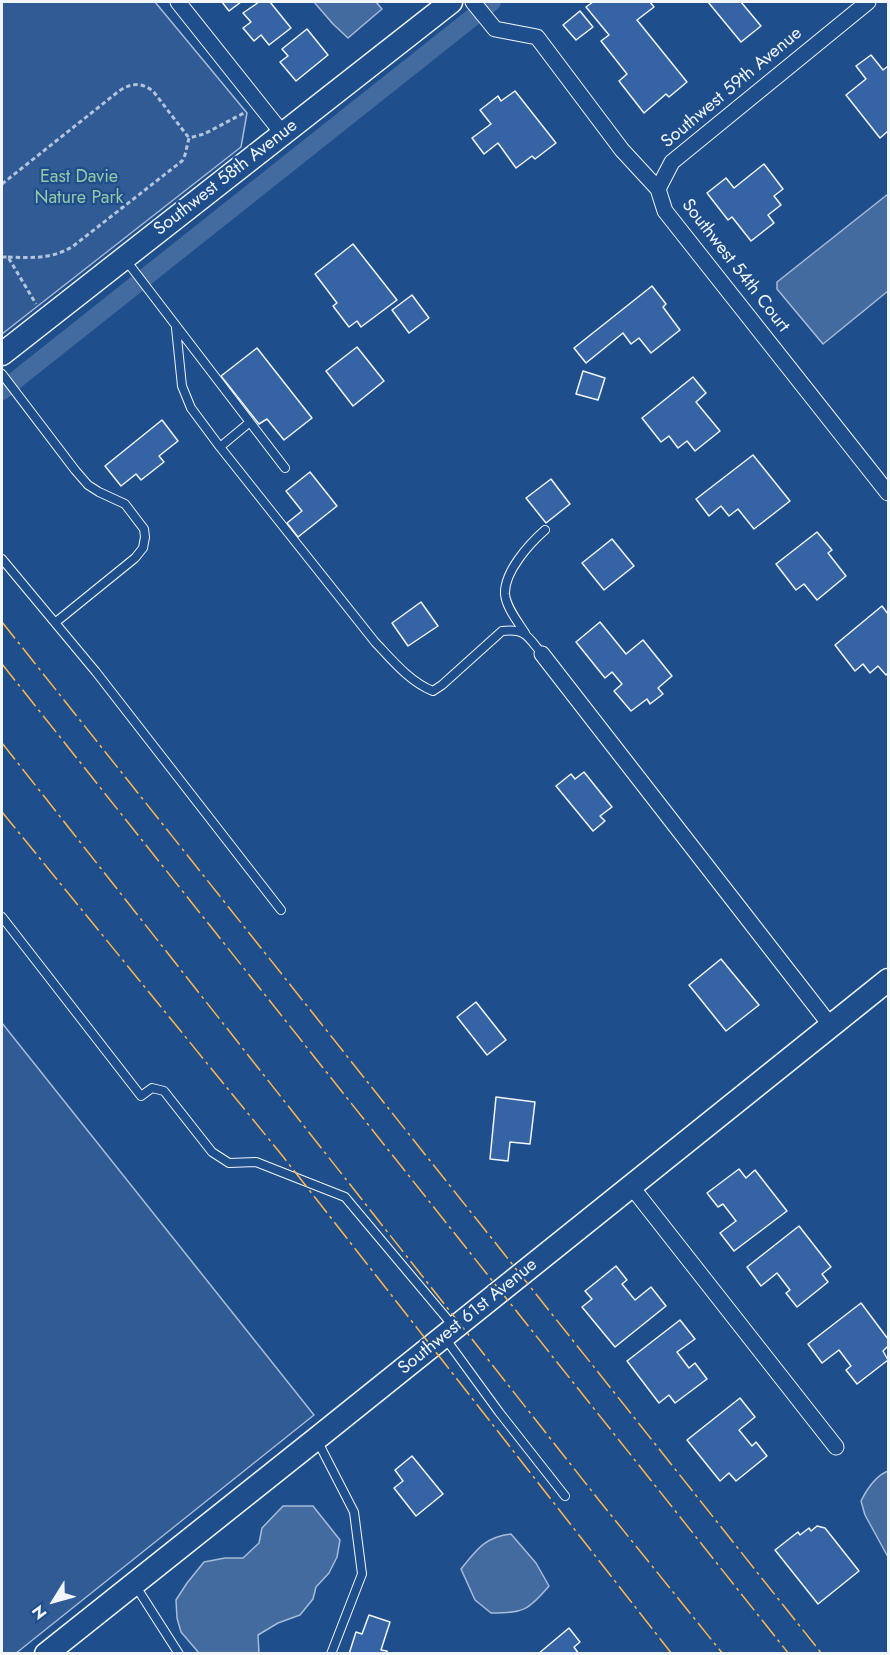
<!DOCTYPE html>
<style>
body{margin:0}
#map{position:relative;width:890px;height:1655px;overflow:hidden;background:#1f4e8c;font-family:Jost,sans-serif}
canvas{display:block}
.frame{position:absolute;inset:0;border:3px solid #f2f6ff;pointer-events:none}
.north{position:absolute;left:24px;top:1571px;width:60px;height:60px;-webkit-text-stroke:4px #1f4e8c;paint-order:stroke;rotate:233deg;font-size:16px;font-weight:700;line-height:24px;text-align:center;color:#f2f6ff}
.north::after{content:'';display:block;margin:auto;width:21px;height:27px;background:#f2f6ff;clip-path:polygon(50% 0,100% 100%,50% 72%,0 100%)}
</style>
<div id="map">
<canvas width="890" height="1655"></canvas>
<div class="frame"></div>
<div class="north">N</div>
</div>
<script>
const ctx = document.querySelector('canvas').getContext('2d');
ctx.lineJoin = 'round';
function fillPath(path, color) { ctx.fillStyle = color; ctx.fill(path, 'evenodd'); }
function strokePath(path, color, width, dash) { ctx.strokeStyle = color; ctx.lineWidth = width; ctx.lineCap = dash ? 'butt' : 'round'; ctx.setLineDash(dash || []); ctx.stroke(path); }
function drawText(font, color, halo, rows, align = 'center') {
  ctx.font = font + ' Jost,sans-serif'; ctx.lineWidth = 4.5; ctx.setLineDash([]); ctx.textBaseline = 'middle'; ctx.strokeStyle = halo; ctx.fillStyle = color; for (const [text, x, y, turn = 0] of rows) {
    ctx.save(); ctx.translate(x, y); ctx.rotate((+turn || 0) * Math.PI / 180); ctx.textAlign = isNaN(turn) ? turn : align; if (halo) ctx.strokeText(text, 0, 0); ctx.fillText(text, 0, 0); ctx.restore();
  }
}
const built = new Path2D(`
 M2,2H155L247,113L241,147L2,334Z
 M2,1023L314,1415L15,1654L2,1653Z`);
const water = new Path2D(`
 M314,2H376L382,9L348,38L333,24Z
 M888,194V291L823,344L777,289V282Z
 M888,1471V1557L865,1515L861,1501C867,1489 875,1476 888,1471Z
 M283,1506H313L340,1540L337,1557L329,1573L316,1587L313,1599L300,1615L278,1623L258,1635L259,1653H199L181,1632L177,1618L176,1600L187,1583L204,1562L225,1558H243L259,1543L262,1528Z
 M511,1534L536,1563L549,1586C528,1611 523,1613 491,1613L475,1600L461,1569C477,1549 485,1537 511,1534Z`);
const canal = new Path2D(`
 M2,391L492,2`);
const building = new Path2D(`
 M222,2H241L229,11Z
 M259,2H270L291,28L269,45L261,35L254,41L243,28L251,22L243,13Z
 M593,2H650L654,7L637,20L687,82L669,97L666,94L644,113L619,81L627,74L601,41L609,35L586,7Z
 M708,2H741L761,26L741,42Z
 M580,11L593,27L576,40L563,25Z
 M307,29L328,55L296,81L280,62L288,56L282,49Z
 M871,55L883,70L888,66V131L880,138L846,95L866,79L856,66Z
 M515,91L556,143L535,159L532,156L516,168L498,143L484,154L472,138L491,124L480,110L498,96L501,101Z
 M764,164L783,189L774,196L781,205L768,215L774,223L751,241L732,217L728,220L707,193L726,178L734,188Z
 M353,244L397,300L361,327L357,321L349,327L333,306L337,303L315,274Z
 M652,286L666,304L663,307L680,330L651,353L639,338L631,344L623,333L586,363L574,348Z
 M412,295L429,318L409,333L392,310Z
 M357,347L384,381L353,406L326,371Z
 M257,348L312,418L284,440L267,419L259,424L221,376Z
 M583,371L605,378L598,400L576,394Z
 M693,377L706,393L696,402L720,431L695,451L687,441L678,448L669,436L661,442L642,418Z
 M162,420L178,441L159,456L164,462L141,480L136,474L121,486L105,466Z
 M753,455L790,501L754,529L738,509L729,516L721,506L709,516L696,499Z
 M310,472L337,506L298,537L287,523L302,511L286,491Z
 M551,479L570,504L546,523L526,498Z
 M817,532L832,550L828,553L846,576L817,600L804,584L796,590L776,564Z
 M612,539L634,566L604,590L582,563Z
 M421,602L438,626L408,646L392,623Z
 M882,606L888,614V673L886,675L878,666L870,673L863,664L855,671L835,645Z
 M600,622L626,654L643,640L672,676L658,688L663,694L650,704L647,699L631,711L614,691L622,684L612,672L605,678L576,642Z
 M584,772L612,807L600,816L605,821L593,831L556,786L571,774L575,779Z
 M721,959L759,1005L726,1031L689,985Z
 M476,1002L506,1040L487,1055L457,1017Z
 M496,1097L535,1102L530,1144L510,1142L508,1161L490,1159Z
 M739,1169L746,1178L755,1170L787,1211L734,1251L720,1233L736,1221L723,1204L718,1207L707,1193Z
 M799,1226L831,1267L822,1274L828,1282L797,1307L786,1293L790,1290L777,1273L761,1286L747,1267Z
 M616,1266L627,1280L622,1284L635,1300L651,1287L666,1306L615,1347L582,1307L592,1299L585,1291Z
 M861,1303L888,1339V1346L883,1351L888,1360L857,1384L846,1370L851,1366L839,1350L822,1363L808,1344Z
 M680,1320L695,1339L677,1352L689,1368L695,1363L707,1379L675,1403L669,1395L659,1403L627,1361Z
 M740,1398L755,1417L739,1430L752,1446L756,1442L767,1456L736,1481L729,1473L720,1481L687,1440Z
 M412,1456L443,1494L416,1516L394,1488L403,1481L395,1470Z
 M817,1526L825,1528L859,1571L818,1604L775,1550L798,1532L800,1535L809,1528L811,1531Z
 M369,1615L390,1622L381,1650L387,1651V1654H349L356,1632L362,1634Z
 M569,1628L580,1642L574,1647L579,1654H538Z`);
const path = new Path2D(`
 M2,184L119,91C131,83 141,82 153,91L189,138
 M2,257H8L36,304
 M8,257C32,258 51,259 72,247L182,161L185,155L189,138L204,134L244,113`);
const lane = new Path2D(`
 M125,259L285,468
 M176,328L182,386L191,408L220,447L250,422
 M2,374L75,470L88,485L99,492L125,504L144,529L145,537L143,548L135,558L56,622
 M220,447L375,642C392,660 410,682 433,691L442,685L502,631C526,628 528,637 542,654
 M2,559L96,672L281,910
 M525,633C518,622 506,607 505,594C504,572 529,544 545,530
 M2,917L141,1096L152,1088L164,1091L212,1152L229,1163L256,1162L345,1197L454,1327
 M445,1338L499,1412L565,1496
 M317,1440L354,1512L362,1574L331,1654
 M135,1585L179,1654`);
const street = new Path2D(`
 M178,2L283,134
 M473,2L495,29L537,37L622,150L658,189L665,211L888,493
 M658,189L672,162L868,2
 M542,654L831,1026
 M631,1186L836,1447`);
const secondary = new Path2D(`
 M2,354L451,2
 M46,1654L316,1439L888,980`);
const power = new Path2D(`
 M2,622L822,1654
 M2,664L789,1654
 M2,743L598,1499L723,1654
 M2,812L281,1154L672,1654`);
const streetNames = [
 ["Southwest 59th Avenue",732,88,-40],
 ["Southwest 58th Avenue",226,178,-38],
 ["Southwest 54th Court",735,266,52],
 ["Southwest 61st Avenue",468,1317,-39]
];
const parkNames = [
 ["East Davie",79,178],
 ["Nature Park",79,199]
];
fillPath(built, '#305b95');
strokePath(built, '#a8bbd7', 1.5);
fillPath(water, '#446ba0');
strokePath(water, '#a8bbd7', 1.5);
strokePath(canal, '#446ba0', 18);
fillPath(building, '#3563a3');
strokePath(building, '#f2f6ff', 1.5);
strokePath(lane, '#f2f6ff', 10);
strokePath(street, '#f2f6ff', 17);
strokePath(secondary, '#f2f6ff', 25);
strokePath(path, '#b3c4dc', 3, [4.5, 3]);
strokePath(lane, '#1f4e8c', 8);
strokePath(street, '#1f4e8c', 15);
strokePath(secondary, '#1f4e8c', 22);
strokePath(power, '#ffb74d', 1.5, [21, 4.5, 3, 4.5]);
drawText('18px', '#f2f6ff', '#1f4e8c', streetNames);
drawText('18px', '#97c8a6', '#1f4e8c', parkNames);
</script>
